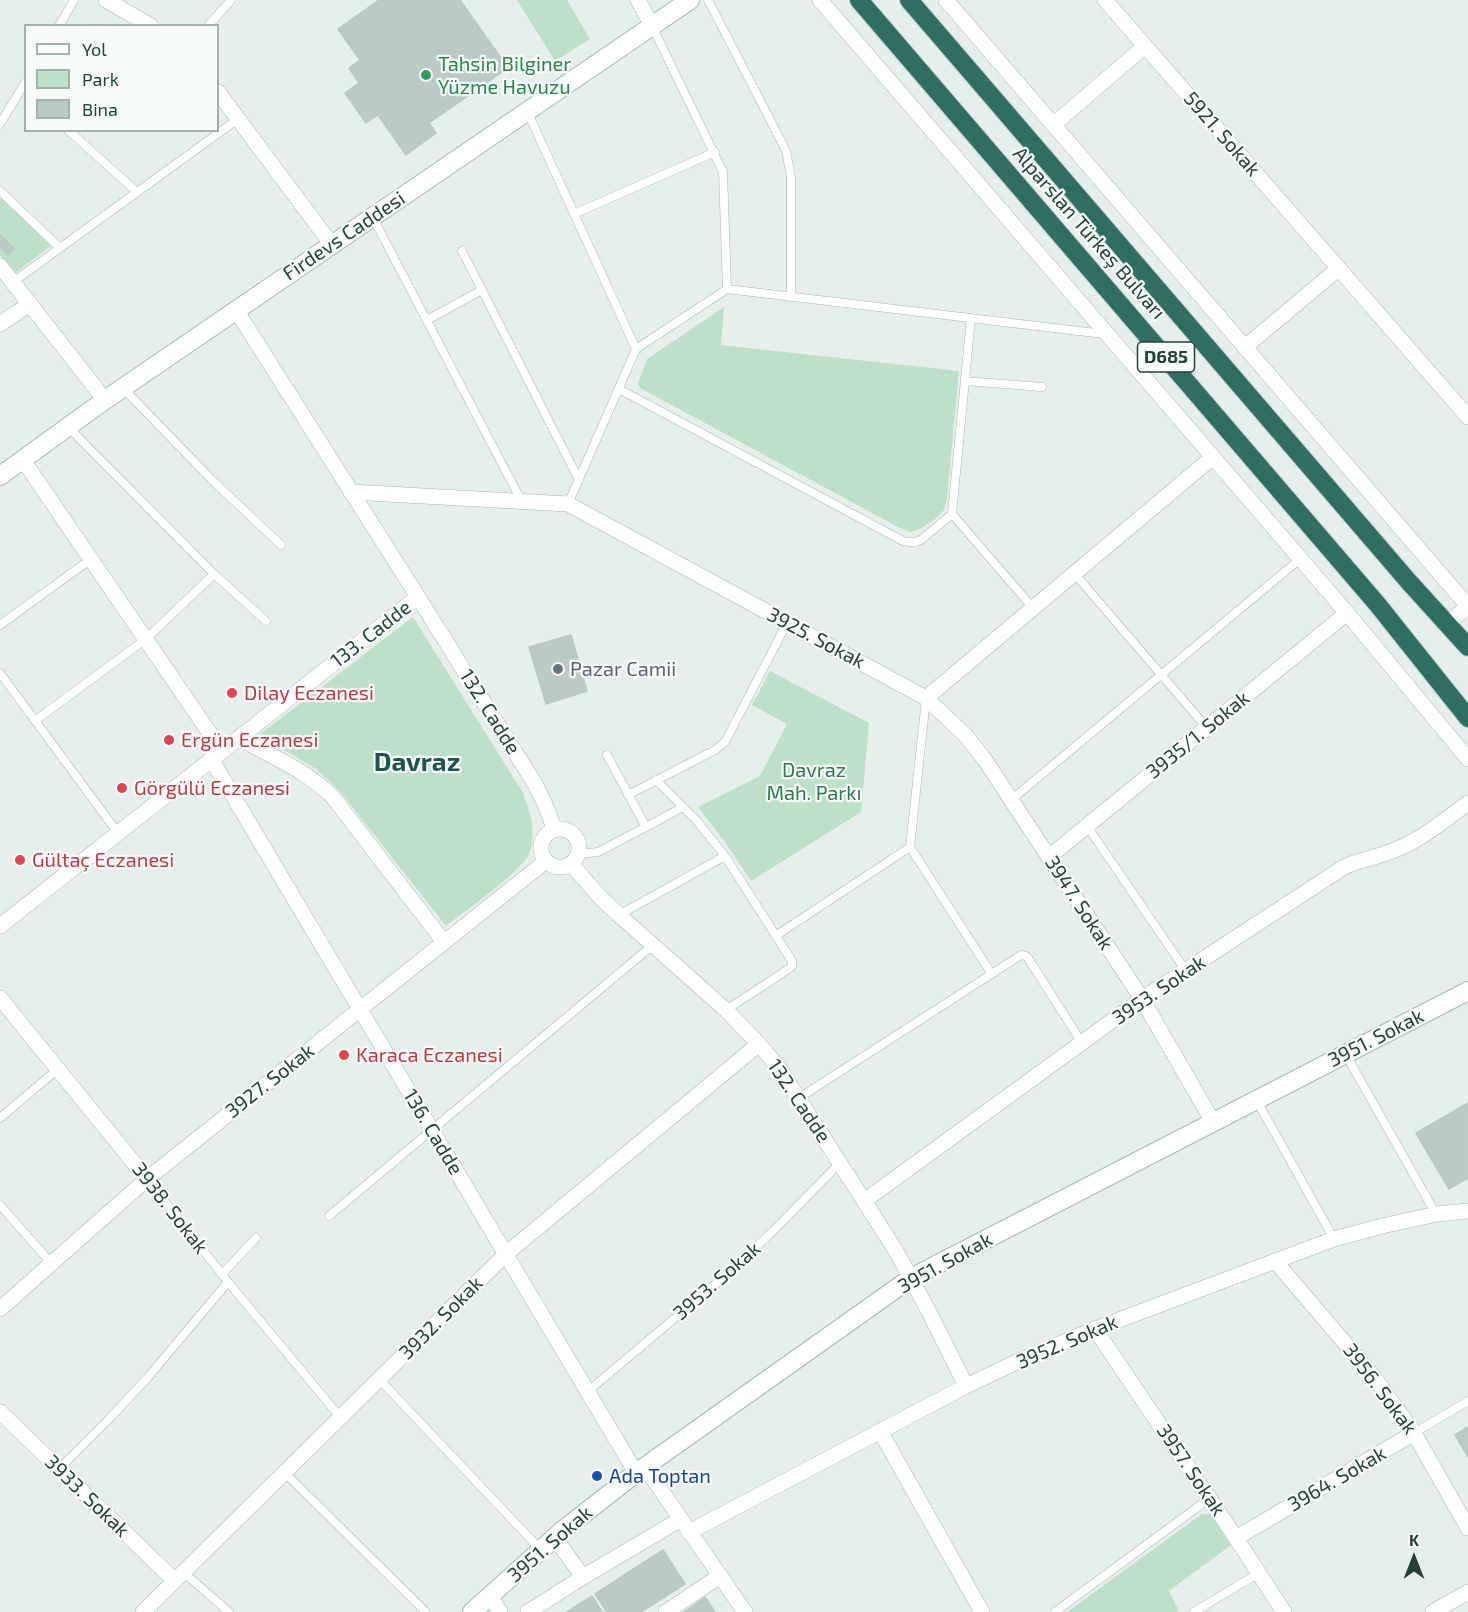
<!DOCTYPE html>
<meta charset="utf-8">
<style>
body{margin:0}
#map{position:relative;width:1468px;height:1612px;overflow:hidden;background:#e6efeb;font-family:"Exo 2",sans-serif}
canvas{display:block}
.legend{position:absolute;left:24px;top:24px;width:195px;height:108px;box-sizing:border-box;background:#f7fbf9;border:2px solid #a3b1ad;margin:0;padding:8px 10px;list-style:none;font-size:18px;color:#24423a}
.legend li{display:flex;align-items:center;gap:12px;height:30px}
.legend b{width:30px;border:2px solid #a3b1ad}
.north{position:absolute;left:1384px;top:1528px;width:60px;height:60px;-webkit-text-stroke:4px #f7fbf9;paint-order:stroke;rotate:0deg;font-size:16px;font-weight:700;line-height:24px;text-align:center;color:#24423a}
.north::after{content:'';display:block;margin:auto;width:21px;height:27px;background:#24423a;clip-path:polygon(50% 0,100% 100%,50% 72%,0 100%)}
</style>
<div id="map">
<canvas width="1468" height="1612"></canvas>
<ul class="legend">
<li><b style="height:8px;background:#fff"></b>Yol</li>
<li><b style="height:16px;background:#bfe0c8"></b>Park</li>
<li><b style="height:16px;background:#bbcac4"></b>Bina</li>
</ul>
<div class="north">K</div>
</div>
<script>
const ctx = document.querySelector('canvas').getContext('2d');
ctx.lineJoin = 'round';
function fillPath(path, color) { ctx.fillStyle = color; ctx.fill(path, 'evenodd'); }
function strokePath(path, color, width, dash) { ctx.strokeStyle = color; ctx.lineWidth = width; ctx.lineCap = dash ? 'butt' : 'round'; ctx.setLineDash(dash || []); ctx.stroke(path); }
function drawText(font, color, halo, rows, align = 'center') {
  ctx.font = font + ' "Exo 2",sans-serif'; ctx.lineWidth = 4.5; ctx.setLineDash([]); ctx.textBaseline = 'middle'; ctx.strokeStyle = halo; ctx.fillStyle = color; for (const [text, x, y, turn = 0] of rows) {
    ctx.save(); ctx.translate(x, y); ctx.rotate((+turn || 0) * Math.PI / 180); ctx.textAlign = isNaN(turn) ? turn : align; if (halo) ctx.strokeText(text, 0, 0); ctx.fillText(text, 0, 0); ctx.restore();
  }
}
const green = new Path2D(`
 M517,0H567L590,39L555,61Z
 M0,199H2L51,246L15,273L0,255Z
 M724,307L721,345L959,371L947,498L944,510L938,517L920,529L910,532L900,528L640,388L638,384L647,359Z
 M413,617L523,793C530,812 537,832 530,852C524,870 464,912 446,926L338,789L316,769L259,735Z
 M770,671L869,723L861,812L751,881L725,842L698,807L760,776L787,724L752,705Z
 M1202,1514H1210L1231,1545L1169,1591L1179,1611L1177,1612H1067Z`);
const building = new Path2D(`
 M379,0H460L508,68L429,123L436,133L406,155L378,115L366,123L345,93L359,83L349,68L360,60L338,29Z
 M1,235L14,249L8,255L0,246Z
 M571,635L587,691L546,704L529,647Z
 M1468,1103V1178L1449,1189L1416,1133Z
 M1468,1427V1457L1455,1435Z
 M663,1550L685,1584L641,1612H607L595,1594Z
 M592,1596L602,1612H567Z
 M705,1597L715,1612H684Z`);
const lane = new Path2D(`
 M708,0L779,137L786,151L791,177V297
 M59,26L74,0
 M208,26L231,0
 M652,26L723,172L727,289
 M527,111L636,349
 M0,124L26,81
 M68,130L137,192
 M0,191L60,248
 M574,214L715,152
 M373,218L522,502
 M462,251L579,480
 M13,282L238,119
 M971,318L952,514L1033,608
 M427,320L482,290
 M965,381L1042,387
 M123,388L212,480L281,545
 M619,389L903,541C910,543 915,543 921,540L952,514
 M68,427L214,574L266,621
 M568,504L636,349L727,289L1104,334
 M1074,573L1207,728
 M0,625L91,559
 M0,673L118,833
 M36,720L146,639L214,574
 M656,780L696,820L725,856L792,961V966L790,968L726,1010
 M628,795L715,750L725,742L787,623
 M1011,800L1300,559
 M1087,826L1186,971
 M646,827L683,807
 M910,847L991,973
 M579,854L598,852L646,827L607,755
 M619,915L725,856
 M777,935L910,847L926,699
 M1346,1055L1436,1214
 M799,1098L1021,955L1026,956L1028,958L1082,1043
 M1257,1101L1334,1239
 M0,1118L58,1069
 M147,1179L228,1282L340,1417
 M0,1205L51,1263
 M329,1216L653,945
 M222,1274L256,1238
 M379,1379L540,1549
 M587,1392L719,1281L770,1234L840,1163
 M1414,1433L1468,1401
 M59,1469L110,1418L149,1376L228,1282
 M284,1472L426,1612
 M183,1572L229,1612
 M1055,1612L1210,1498
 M1194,1612L1259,1573`);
const street = new Path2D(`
 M106,0L151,26
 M638,0L652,26
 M820,0L1347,613L1468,759
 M946,0L1468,606
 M1105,0L1468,417
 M218,92L332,245
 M1053,125L1145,46
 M0,266L105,400
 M0,324L30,304
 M1245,347L1338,269
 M23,460L222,751
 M351,492L568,504L926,698L1213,457
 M418,597L535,784L544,802L555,830
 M1447,624L1468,606
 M926,698L966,736L985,760L1142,999L1213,1122
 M239,738C269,755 307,771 332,796L444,942
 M211,759L636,1473
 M541 848a19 19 0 1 1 38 0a19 19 0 1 1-38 0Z
 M1049,857L1347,613
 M571,864L600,897L619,915L726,1010L759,1044L779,1068L896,1251L929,1312L966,1386
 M0,926L418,597L236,310
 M0,998L147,1179
 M864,1201L1142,999L1344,867C1361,859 1380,857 1397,849C1421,840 1447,818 1468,803
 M1275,1261L1373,1376L1414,1433L1468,1528
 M0,1309L147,1179L546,861
 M1095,1329L1236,1538L1284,1612
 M0,1412L174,1580
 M880,1431L982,1612
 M645,1467L745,1612
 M689,1532L966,1386L1021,1360L1095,1329L1334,1239L1382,1226L1437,1214L1468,1211
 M555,1538L583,1577L681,1519
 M1236,1538L1414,1433
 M490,1596L500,1612
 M143,1612L506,1254L759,1044
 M528,1612L583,1577
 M666,1612L720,1576
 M1433,1612L1468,1592`);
const secondary = new Path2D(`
 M0,476L105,400L690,0
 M472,1612L563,1530L636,1473L911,1278L1468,991`);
const highway = new Path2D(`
 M859,0L1378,605L1468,718
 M909,0L1409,582L1468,647`);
const markers = [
 [426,75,6,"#2e9e5b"],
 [558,669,6,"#6b7280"],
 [232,693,6,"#e0444e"],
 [169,740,6,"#e0444e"],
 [122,788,6,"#e0444e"],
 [20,860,6,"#e0444e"],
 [344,1055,6,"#e0444e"],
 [597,1476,6,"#1a4fb4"]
];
const shields = [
 [1166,357,57]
];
const shieldNames = [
 ["D685",1166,357]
];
const leisureNames = [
 ["Tahsin Bilginer",438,64],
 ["Yüzme Havuzu",438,87]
];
const streetNames = [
 ["5921. Sokak",1222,134,49],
 ["Alparslan Türkeş Bulvarı",1089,233,49],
 ["Firdevs Caddesi",344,236,-34],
 ["133. Cadde",371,634,-38],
 ["3925. Sokak",816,638,28],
 ["132. Cadde",490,712,58],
 ["3935/1. Sokak",1198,735,-39],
 ["3947. Sokak",1079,903,57],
 ["3953. Sokak",1159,990,-34],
 ["3951. Sokak",1376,1038,-27],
 ["3927. Sokak",270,1081,-38],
 ["132. Cadde",799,1101,56],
 ["136. Cadde",433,1132,59],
 ["3938. Sokak",170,1208,52],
 ["3951. Sokak",945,1263,-29],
 ["3953. Sokak",717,1281,-41],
 ["3932. Sokak",441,1318,-45],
 ["3952. Sokak",1067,1342,-23],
 ["3956. Sokak",1380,1389,53],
 ["3957. Sokak",1191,1470,56],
 ["3964. Sokak",1337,1479,-30],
 ["3933. Sokak",87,1496,44],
 ["3951. Sokak",550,1544,-41]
];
const worshipNames = [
 ["Pazar Camii",570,669]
];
const healthNames = [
 ["Dilay Eczanesi",244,693],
 ["Ergün Eczanesi",181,740],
 ["Görgülü Eczanesi",134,788],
 ["Gültaç Eczanesi",32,860],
 ["Karaca Eczanesi",356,1055]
];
const parkNames = [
 ["Davraz",814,770],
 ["Mah. Parkı",814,793]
];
const transitNames = [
 ["Ada Toptan",609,1476]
];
const districtNames = [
 ["Davraz",417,762]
];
fillPath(green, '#bfe0c8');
fillPath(building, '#bbcac4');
strokePath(building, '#b8c9c2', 1.5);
strokePath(lane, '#a8b8b2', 9);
strokePath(street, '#a8b8b2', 16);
strokePath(secondary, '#a4bbb3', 20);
strokePath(highway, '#c2cac8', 20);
strokePath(lane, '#fff', 8);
strokePath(street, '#fff', 15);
strokePath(secondary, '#fff', 18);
strokePath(highway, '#2f6f62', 18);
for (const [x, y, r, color] of markers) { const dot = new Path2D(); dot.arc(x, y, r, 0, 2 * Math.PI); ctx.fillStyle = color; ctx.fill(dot); strokePath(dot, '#f7fbf9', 2); }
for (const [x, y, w] of shields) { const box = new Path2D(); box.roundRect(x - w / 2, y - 15, w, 30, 4.5); ctx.fillStyle = '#f7fbf9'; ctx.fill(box); strokePath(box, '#24423a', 1.5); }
drawText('bold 18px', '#24423a', null, shieldNames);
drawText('20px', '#27864d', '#f7fbf9', leisureNames, 'left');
drawText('20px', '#24423a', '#f7fbf9', streetNames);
drawText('20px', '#5b616d', '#f7fbf9', worshipNames, 'left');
drawText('20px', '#be3a42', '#f7fbf9', healthNames, 'left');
drawText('20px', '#2d7a4b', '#f7fbf9', parkNames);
drawText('20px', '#164399', '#f7fbf9', transitNames, 'left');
drawText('bold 26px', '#1f5548', '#f7fbf9', districtNames);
</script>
